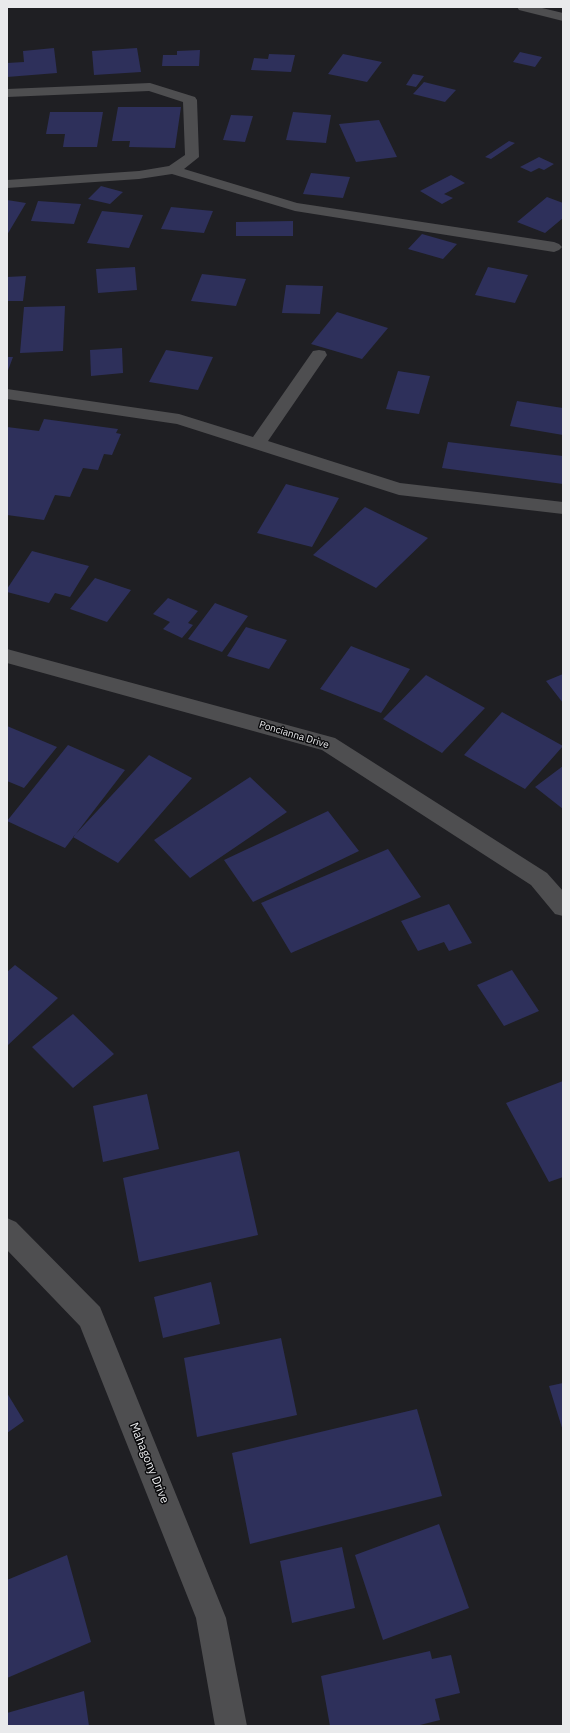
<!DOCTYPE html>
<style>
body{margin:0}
#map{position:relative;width:570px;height:1733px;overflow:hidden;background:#1f1f23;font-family:"IBM Plex Sans",sans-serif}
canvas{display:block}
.frame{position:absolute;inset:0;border:8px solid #e9eaec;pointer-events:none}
</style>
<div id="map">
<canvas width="570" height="1733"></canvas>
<div class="frame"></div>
</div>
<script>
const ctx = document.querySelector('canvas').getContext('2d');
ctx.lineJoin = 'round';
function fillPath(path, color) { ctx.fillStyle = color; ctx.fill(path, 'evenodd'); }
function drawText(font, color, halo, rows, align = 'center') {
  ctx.font = font + ' "IBM Plex Sans",sans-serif'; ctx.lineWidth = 3; ctx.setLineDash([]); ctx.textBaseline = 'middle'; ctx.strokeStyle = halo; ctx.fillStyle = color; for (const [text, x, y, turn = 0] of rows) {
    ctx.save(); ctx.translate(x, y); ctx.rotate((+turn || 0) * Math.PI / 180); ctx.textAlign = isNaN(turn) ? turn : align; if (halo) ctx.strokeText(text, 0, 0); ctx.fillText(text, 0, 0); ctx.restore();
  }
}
const building = new Path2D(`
 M54,48L57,73L7,77V63L24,62L23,51Z
 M137,48L141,72L94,75L92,51Z
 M200,50L199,66H162L163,55H177V51Z
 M520,52L542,57L535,67L513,62Z
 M269,54L295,55L291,72L251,70L254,58L268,59Z
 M343,54L382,62L367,82L328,74Z
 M413,74L424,76L416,87L406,85Z
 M424,82L456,90L445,102L413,94Z
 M118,107H181L175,148L129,147L130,141H112Z
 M50,112H103L97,147H63L65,134H46Z
 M293,112L331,115L326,143L286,140Z
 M231,115L253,116L245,142L223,140Z
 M379,120L397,157L356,162L339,124Z
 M509,141L515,143L491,159L485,157Z
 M539,157L554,164L544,170L539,168L531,172L520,167Z
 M311,173L350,177L343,198L303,194Z
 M451,175L465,183L444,194L453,198L442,204L420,191Z
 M101,186L123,192L110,204L88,199Z
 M547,197L563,203V218L545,233L517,222Z
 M7,200L26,203L7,235Z
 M38,201L81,204L74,224L31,221Z
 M171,207L213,211L204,233L161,229Z
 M102,211L143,215L129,248L87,243Z
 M293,221V236H236V222Z
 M422,234L457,244L443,259L408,249Z
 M135,267L137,290L98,293L96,269Z
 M488,267L528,275L515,303L475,295Z
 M202,274L246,279L236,306L191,301Z
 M26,276L23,301H7V277Z
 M286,285L323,286L320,314L282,313Z
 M65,306L63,351L20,353L24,307Z
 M337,312L388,328L362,359L311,344Z
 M122,348L123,373L91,376L90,350Z
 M166,350L213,357L198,390L149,382Z
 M7,357H13L7,373Z
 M398,371L430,376L419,414L386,409Z
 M517,401L563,408V435L510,426Z
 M44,419L118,429L116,433L121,434L112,455L104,454L98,470L83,468L70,497L55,495L44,520L7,515V427L39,431Z
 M448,442L563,456V484L442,468Z
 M286,484L339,498L312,547L257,533Z
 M365,507L428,538L376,588L313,555Z
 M32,551L89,566L70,597L55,593L49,603L7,592V589Z
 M95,578L131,590L107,622L70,609Z
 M168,598L198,611L188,623L193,625L182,638L163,629L170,622L153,614Z
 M215,603L248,616L222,652L188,639Z
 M246,627L287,640L269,669L227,656Z
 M351,646L410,669L381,713L320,689Z
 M563,674V703L546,681Z
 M426,675L485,708L442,753L383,719Z
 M502,712L563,746L525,789L464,755Z
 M7,726L57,747L24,788L7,781Z
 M68,745L125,770L65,848L7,821Z
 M149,755L192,778L118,863L73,837Z
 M563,766V809L535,787Z
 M250,777L287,812L190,878L154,840Z
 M328,811L359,851L253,902L224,860Z
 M388,849L421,897L291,953L261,903Z
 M449,904L472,943L449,951L444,942L418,951L401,921Z
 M15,965L58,998L7,1046V972Z
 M512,970L539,1011L504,1026L477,985Z
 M73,1014L114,1054L73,1088L32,1047Z
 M563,1081V1177L549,1182L506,1103Z
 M147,1094L159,1149L103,1162L93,1106Z
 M239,1151L258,1235L139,1262L123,1178Z
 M211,1282L220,1324L163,1338L154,1297Z
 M281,1338L297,1415L197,1437L184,1358Z
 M563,1383V1431L549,1386Z
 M7,1393L24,1421L7,1433Z
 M417,1409L442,1496L250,1544L232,1453Z
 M439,1524L469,1608L383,1640L355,1555Z
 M342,1547L355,1608L292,1623L280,1561Z
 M67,1555L91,1642L7,1678V1580Z
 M430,1651L432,1659L451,1655L460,1693L435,1699L440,1720L416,1726H330L321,1676Z
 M84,1691L89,1726H7V1713Z`);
const minor = new Path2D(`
 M517,7H538L563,13V21L519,10Z
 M150,83L195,97L197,100L199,157L184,169L297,203L554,242L559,244L562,247L559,250L554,252L295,211L172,174L139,179L7,188V180L139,171L169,166L185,155L183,102L149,91L7,97V89Z
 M319,350L325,351L327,355L268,441L400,483L563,502V514L399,495L177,424L7,399V389L179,414L253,437L313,351Z
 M7,649L335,738L547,873L563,891V916L555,914L531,885L322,750L7,663Z
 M7,1218L16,1222L100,1307L226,1618L247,1726H215L196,1618L80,1326L7,1250Z`);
const streetNames = [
 ["Poncianna Drive",294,735,17]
];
const nearStreetnames = [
 ["Mahagony Drive",149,1463,68]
];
fillPath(building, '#2e305b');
fillPath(minor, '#4e4e50');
drawText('10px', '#e9eaec', '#09090b', streetNames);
drawText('12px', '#e9eaec', '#09090b', nearStreetnames);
</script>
